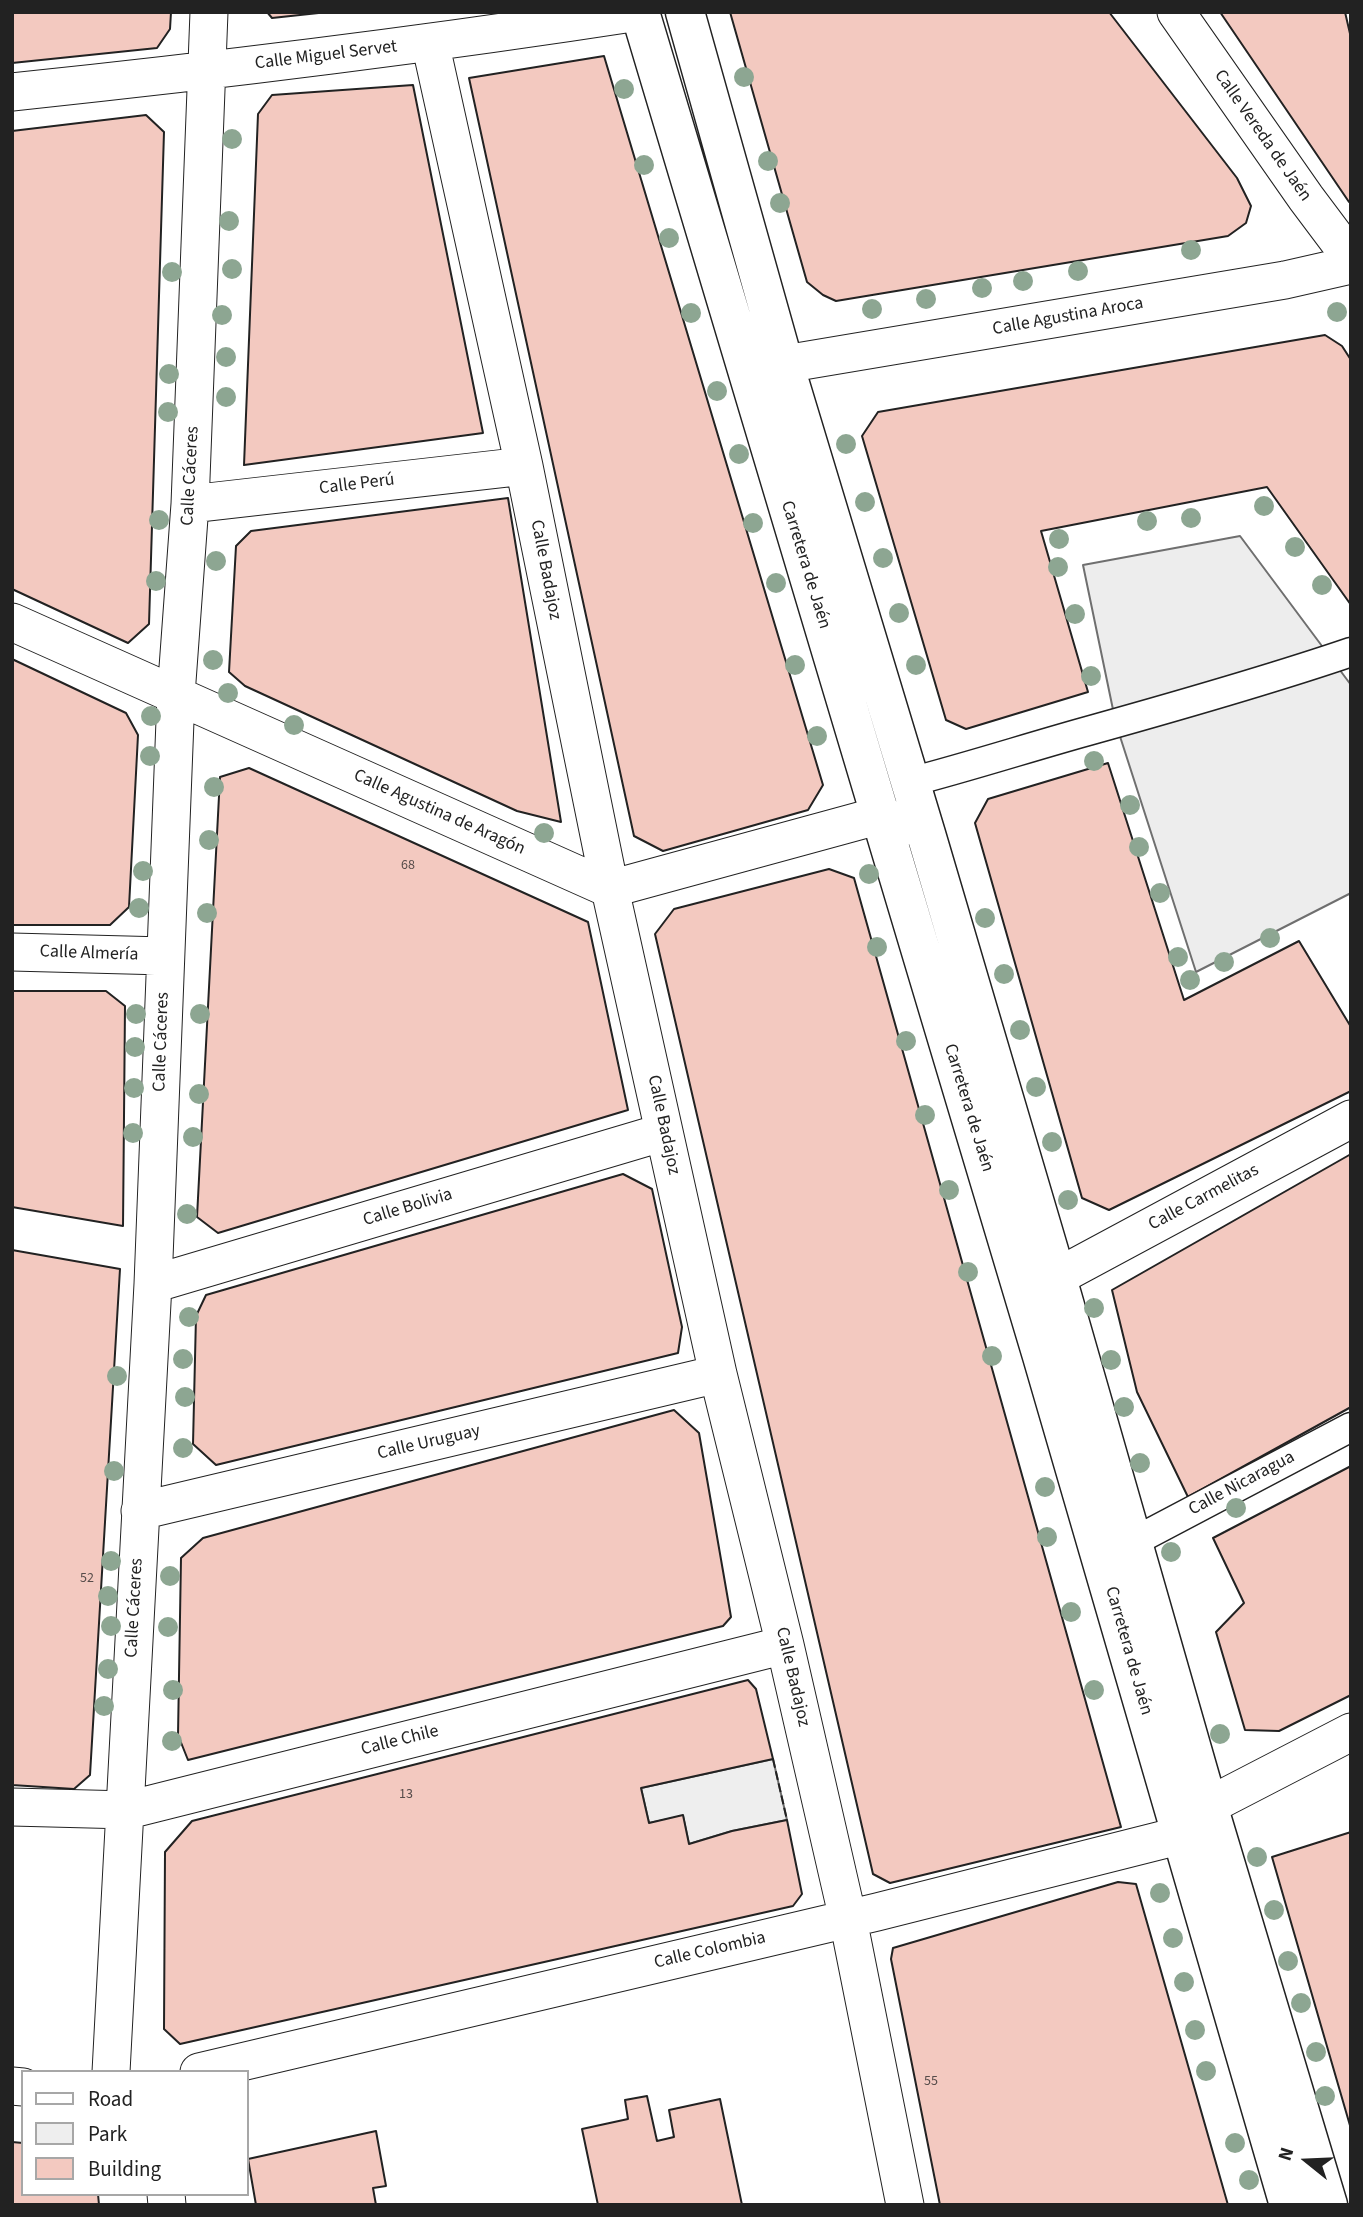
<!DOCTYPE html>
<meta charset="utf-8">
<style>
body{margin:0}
#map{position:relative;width:1363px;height:2217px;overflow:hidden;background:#fff;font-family:"Source Sans 3",sans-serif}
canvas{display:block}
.frame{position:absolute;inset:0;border:14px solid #222;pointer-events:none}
.legend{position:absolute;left:21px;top:2070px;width:228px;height:126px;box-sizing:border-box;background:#fff;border:2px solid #a7a7a7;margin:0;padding:9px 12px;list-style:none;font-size:21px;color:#222}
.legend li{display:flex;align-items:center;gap:14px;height:35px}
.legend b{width:35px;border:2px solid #a7a7a7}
.north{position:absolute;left:1272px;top:2126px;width:70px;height:70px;-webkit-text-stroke:5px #fff;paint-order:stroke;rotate:288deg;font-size:19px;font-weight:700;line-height:28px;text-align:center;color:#222}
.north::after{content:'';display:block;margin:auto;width:24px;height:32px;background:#222;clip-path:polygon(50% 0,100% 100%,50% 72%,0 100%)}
</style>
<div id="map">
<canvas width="1363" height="2217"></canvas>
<div class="frame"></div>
<ul class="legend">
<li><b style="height:9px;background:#fff"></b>Road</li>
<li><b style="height:19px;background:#eee"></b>Park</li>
<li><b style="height:19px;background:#f3c9c0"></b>Building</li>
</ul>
<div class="north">N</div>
</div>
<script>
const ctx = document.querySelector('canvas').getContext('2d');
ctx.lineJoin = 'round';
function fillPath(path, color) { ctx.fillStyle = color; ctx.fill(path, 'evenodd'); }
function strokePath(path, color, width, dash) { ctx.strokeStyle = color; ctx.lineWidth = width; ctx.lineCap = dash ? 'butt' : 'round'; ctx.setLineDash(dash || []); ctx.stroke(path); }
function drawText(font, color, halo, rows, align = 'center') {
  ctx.font = font + ' "Source Sans 3",sans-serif'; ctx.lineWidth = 5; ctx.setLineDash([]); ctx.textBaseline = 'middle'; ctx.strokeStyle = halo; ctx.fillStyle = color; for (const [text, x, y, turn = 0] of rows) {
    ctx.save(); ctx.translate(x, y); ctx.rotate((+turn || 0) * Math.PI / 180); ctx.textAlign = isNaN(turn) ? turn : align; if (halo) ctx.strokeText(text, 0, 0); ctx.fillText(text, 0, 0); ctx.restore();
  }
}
const green = new Path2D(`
 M773,1759L787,1820L732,1831L689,1844L683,1816L649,1823L641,1788Z`);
const parking = new Path2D(`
 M1240,536L1351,685V893L1196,972L1116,724L1083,565Z`);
const building = new Path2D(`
 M12,12H171L170,29L157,48L12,63Z
 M267,12H328L272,18Z
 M730,12H1109L1237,178L1251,206L1246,223L1228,236L836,301L823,295L807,282Z
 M1220,12H1345L1351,38V201L1349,202Z
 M604,56L823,785L808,810L663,851L634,836L469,78Z
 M413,85L483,433L244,465L258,114L272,95Z
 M146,115L164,132L149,624L128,643L12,589V131Z
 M1325,335L1342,346L1351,360V605L1267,487L1041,531L1088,692L966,729L946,720L862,436L878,412Z
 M508,498L561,822L517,811L245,686L229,672L236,546L251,531Z
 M12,659L126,713L138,735L129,907L110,925H12Z
 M1108,763L1184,1000L1299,941L1351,1027V1091L1109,1210L1082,1198L975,823L988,799Z
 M249,768L588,922L628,1110L218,1233L197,1217L220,777Z
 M829,869L854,878L1121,1827L890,1883L873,1874L655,934L674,909Z
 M12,991H106L125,1006L123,1226L12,1207Z
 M1351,1154V1407L1188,1497L1137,1392L1112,1290Z
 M623,1174L652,1189L682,1327L678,1353L216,1465L193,1444L196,1316L206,1295Z
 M12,1250L120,1269L90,1775L74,1789L12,1785Z
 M674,1410L699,1433L731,1617L723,1626L188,1760L178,1735L181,1558L203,1538Z
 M1351,1466V1695L1279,1731L1245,1730L1216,1632L1244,1603L1213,1538Z
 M748,1680L756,1689L773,1759L641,1788L649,1823L683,1815L689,1844L732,1831L787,1820L802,1894L793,1906L180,2044L164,2029L165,1852L192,1821Z
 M1351,1832V2129L1272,1857Z
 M1118,1882L1136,1884L1228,2205H940L891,1959L893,1948Z
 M647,2096L657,2141L674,2137L669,2110L720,2099L742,2205H598L582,2129L628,2119L625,2100Z
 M376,2131L386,2186L373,2188L376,2205H256L248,2159Z
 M12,2142L23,2143V2194H98L99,2205H12Z`);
const pedestrian = new Path2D(`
 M910,782C972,766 1033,746 1095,729C1181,705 1266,681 1351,652
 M1133,1542L1351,1427`);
const minor = new Path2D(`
 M1176,12L1306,198L1351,258
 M430,42L524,466L610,889L718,1374L785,1645L848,1919L905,2205
 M12,92C222,70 431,44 639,12
 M755,369L1285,280L1351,265
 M190,504L524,466
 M12,622L610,889L881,815L908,826
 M12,952L165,956
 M153,1284L664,1132
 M1031,1291L1351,1119
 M140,1511L718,1374
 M12,1807L128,1810L785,1645
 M111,2072L153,1284L176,695L190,504L209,12
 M199,2072L877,1912L1182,1835L1208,1806L1351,1732
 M12,2086L23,2087
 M166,2194L167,2205`);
const primary = new Path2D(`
 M640,12L1042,1356L1289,2205
 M685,12L784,364L926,834L1057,1278L1212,1819L1328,2205`);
const fence = new Path2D(`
 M773,1759L787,1820`);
const trees = [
 [744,77],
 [624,89],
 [232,139],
 [768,161],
 [644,165],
 [780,203],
 [229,221],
 [669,238],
 [1191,250],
 [232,269],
 [1078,271],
 [172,272],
 [1023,281],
 [982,288],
 [926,299],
 [872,309],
 [1337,312],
 [691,313],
 [222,315],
 [226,357],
 [169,374],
 [717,391],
 [226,397],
 [168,412],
 [846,444],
 [739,454],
 [865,502],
 [1264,506],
 [1191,518],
 [159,520],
 [1147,521],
 [753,523],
 [1059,539],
 [1295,547],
 [883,558],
 [216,561],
 [1058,567],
 [156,581],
 [776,583],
 [1322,585],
 [899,613],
 [1075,614],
 [213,660],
 [795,665],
 [916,665],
 [1091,676],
 [228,693],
 [151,716],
 [294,725],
 [817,736],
 [150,756],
 [1094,761],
 [214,787],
 [1130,805],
 [544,833],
 [209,840],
 [1139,847],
 [143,871],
 [869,874],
 [1160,893],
 [139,908],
 [207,913],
 [985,918],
 [1270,938],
 [877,947],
 [1178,957],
 [1224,962],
 [1004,974],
 [1190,980],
 [136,1014],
 [200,1014],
 [1020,1030],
 [906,1041],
 [135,1047],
 [1036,1087],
 [134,1088],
 [199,1094],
 [925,1115],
 [133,1133],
 [193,1137],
 [1052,1142],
 [949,1190],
 [1068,1200],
 [187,1214],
 [968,1272],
 [1094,1308],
 [189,1317],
 [992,1356],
 [183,1359],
 [1111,1360],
 [117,1376],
 [185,1397],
 [1124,1407],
 [183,1448],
 [1140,1463],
 [114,1471],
 [1045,1487],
 [1236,1508],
 [1047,1537],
 [1171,1552],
 [111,1561],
 [170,1576],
 [108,1596],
 [1071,1612],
 [111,1626],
 [168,1627],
 [108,1669],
 [173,1690],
 [1094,1690],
 [104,1706],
 [1220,1734],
 [172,1741],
 [1257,1857],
 [1160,1893],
 [1274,1910],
 [1173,1938],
 [1288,1961],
 [1184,1982],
 [1301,2003],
 [1195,2030],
 [1316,2052],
 [1206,2071],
 [1325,2096],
 [1235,2143],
 [1249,2180]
];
const numberNames = [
 ["68",408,866],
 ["52",87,1579],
 ["13",406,1795],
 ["55",931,2082]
];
const streetNames = [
 ["Calle Miguel Servet",326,56,-7],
 ["Calle Vereda de Jaén",1262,136,55],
 ["Calle Agustina Aroca",1068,317,-10],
 ["Calle Cáceres",191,476,-87],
 ["Calle Perú",357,485,-7],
 ["Carretera de Jaén",805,565,73],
 ["Calle Badajoz",545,570,79],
 ["Calle Agustina de Aragón",439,813,24],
 ["Calle Almería",89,954,2],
 ["Calle Cáceres",162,1042,-88],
 ["Carretera de Jaén",968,1108,73],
 ["Calle Badajoz",663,1125,78],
 ["Calle Carmelitas",1204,1198,-28],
 ["Calle Bolivia",408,1208,-17],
 ["Calle Uruguay",429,1443,-13],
 ["Calle Nicaragua",1242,1484,-28],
 ["Calle Cáceres",135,1608,-87],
 ["Carretera de Jaén",1128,1651,74],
 ["Calle Badajoz",792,1677,77],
 ["Calle Chile",400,1741,-14],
 ["Calle Colombia",710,1951,-13]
];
fillPath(green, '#eee');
strokePath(green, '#6f6f6f', 2);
fillPath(parking, '#ededed');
strokePath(parking, '#6f6f6f', 2);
fillPath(building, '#f3c9c0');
strokePath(building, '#222', 2);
strokePath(pedestrian, '#222', 31);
strokePath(minor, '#222', 39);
strokePath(primary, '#222', 41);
strokePath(pedestrian, '#fff', 28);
strokePath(minor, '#fff', 37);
strokePath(primary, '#fff', 38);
strokePath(fence, '#222', 2, [9, 3.5]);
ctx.fillStyle = '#8da692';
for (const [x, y] of trees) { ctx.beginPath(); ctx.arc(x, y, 10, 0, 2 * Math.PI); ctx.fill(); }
drawText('14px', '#564c4a', null, numberNames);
drawText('18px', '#222', '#fff', streetNames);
</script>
